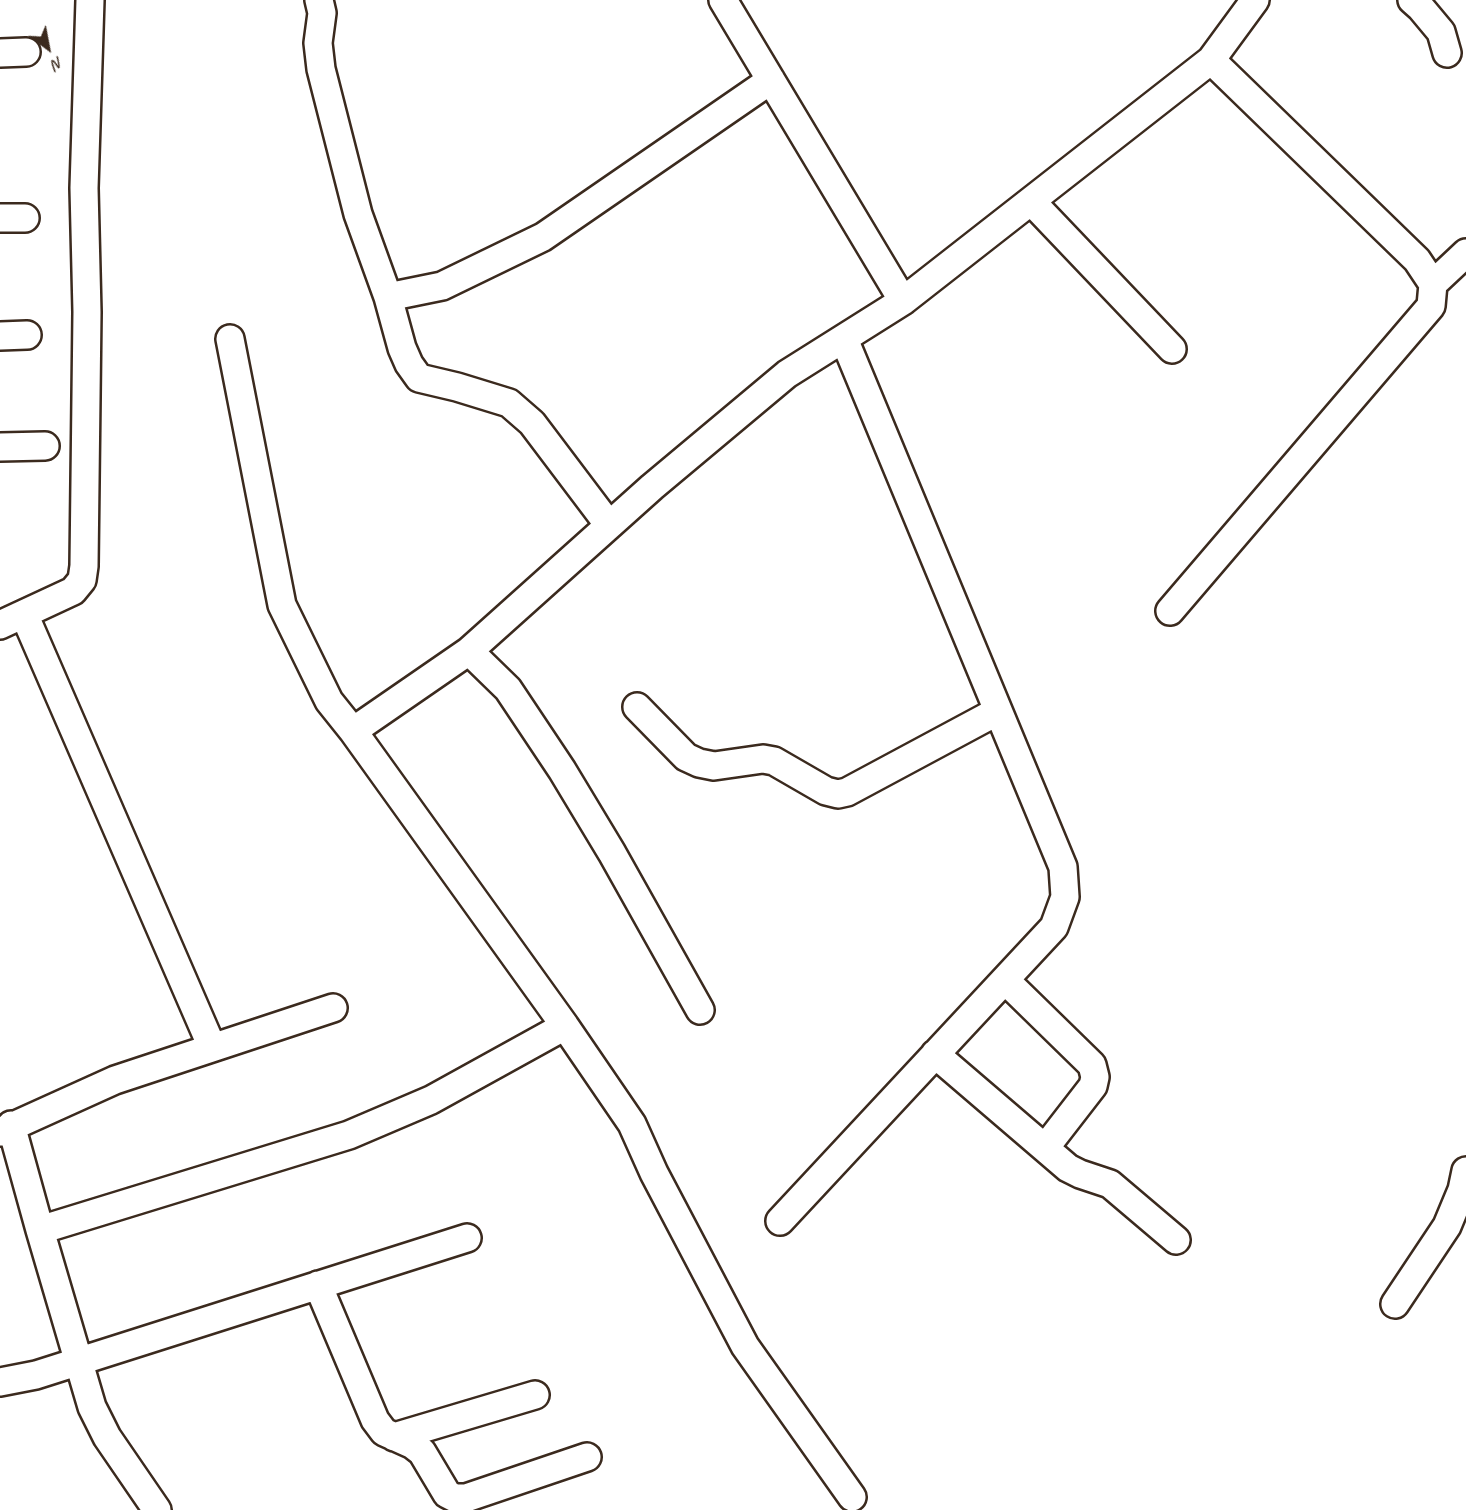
<!DOCTYPE html>
<style>
body{margin:0}
#map{position:relative;width:1466px;height:1510px;overflow:hidden;background:#fff;font-family:Caveat,sans-serif}
canvas{display:block}
.north{position:absolute;left:18px;top:18px;width:60px;height:60px;-webkit-text-stroke:4px #fff;paint-order:stroke;rotate:148deg;font-size:16px;font-weight:700;line-height:24px;text-align:center;color:#3b2a1e}
.north::after{content:'';display:block;margin:auto;width:21px;height:27px;background:#3b2a1e;clip-path:polygon(50% 0,100% 100%,50% 72%,0 100%)}
</style>
<div id="map">
<canvas width="1466" height="1510"></canvas>
<div class="north">N</div>
</div>
<script>
const ctx = document.querySelector('canvas').getContext('2d');
ctx.lineJoin = 'round';
function strokePath(path, color, width, dash) { ctx.strokeStyle = color; ctx.lineWidth = width; ctx.lineCap = dash ? 'butt' : 'round'; ctx.setLineDash(dash || []); ctx.stroke(path); }
const minor = new Path2D(`
 M319,0L322,13L318,43L321,69L358,214L388,297L402,348L409,364L419,378L457,387L509,403L532,423L609,525
 M723,0L903,301
 M1412,0L1421,8L1441,32L1447,53
 M0,53L26,52
 M1031,201L1172,349
 M0,218H25
 M1433,284L1466,253
 M388,297L442,286L543,237L771,80
 M0,336L27,335
 M230,339L282,605L329,701L353,731L565,1026L632,1124L654,1173L745,1346L852,1497
 M0,447L45,446
 M1170,611L1431,306L1433,284L1417,260L1211,60
 M24,614L212,1047
 M0,625L73,591L82,580L84,566L87,312L84,188L90,0
 M469,651L508,689L562,770L612,853L700,1010
 M637,707L686,757L699,763L714,766L763,759L774,761L826,791L838,794L847,792L998,711
 M353,731L469,651L652,487L787,374L903,301L1211,60L1255,0
 M1005,980L1092,1065L1095,1077L1093,1086L1045,1148
 M935,1054L1068,1168L1080,1174L1110,1184L1176,1240
 M11,1125L40,1230L92,1407L107,1437L157,1510
 M0,1132L115,1080L333,1008
 M780,1221L1054,927L1065,897L1063,867L844,339
 M40,1230L349,1135L431,1100L565,1026
 M318,1285L375,1420L384,1432L413,1445L422,1452L447,1494L455,1498H466L587,1457
 M1395,1304L1447,1226L1462,1190L1466,1171
 M0,1382L36,1375L467,1238
 M394,1437L535,1395`);
strokePath(minor, '#3b2a1e', 32);
strokePath(minor, '#fff', 27);
</script>
